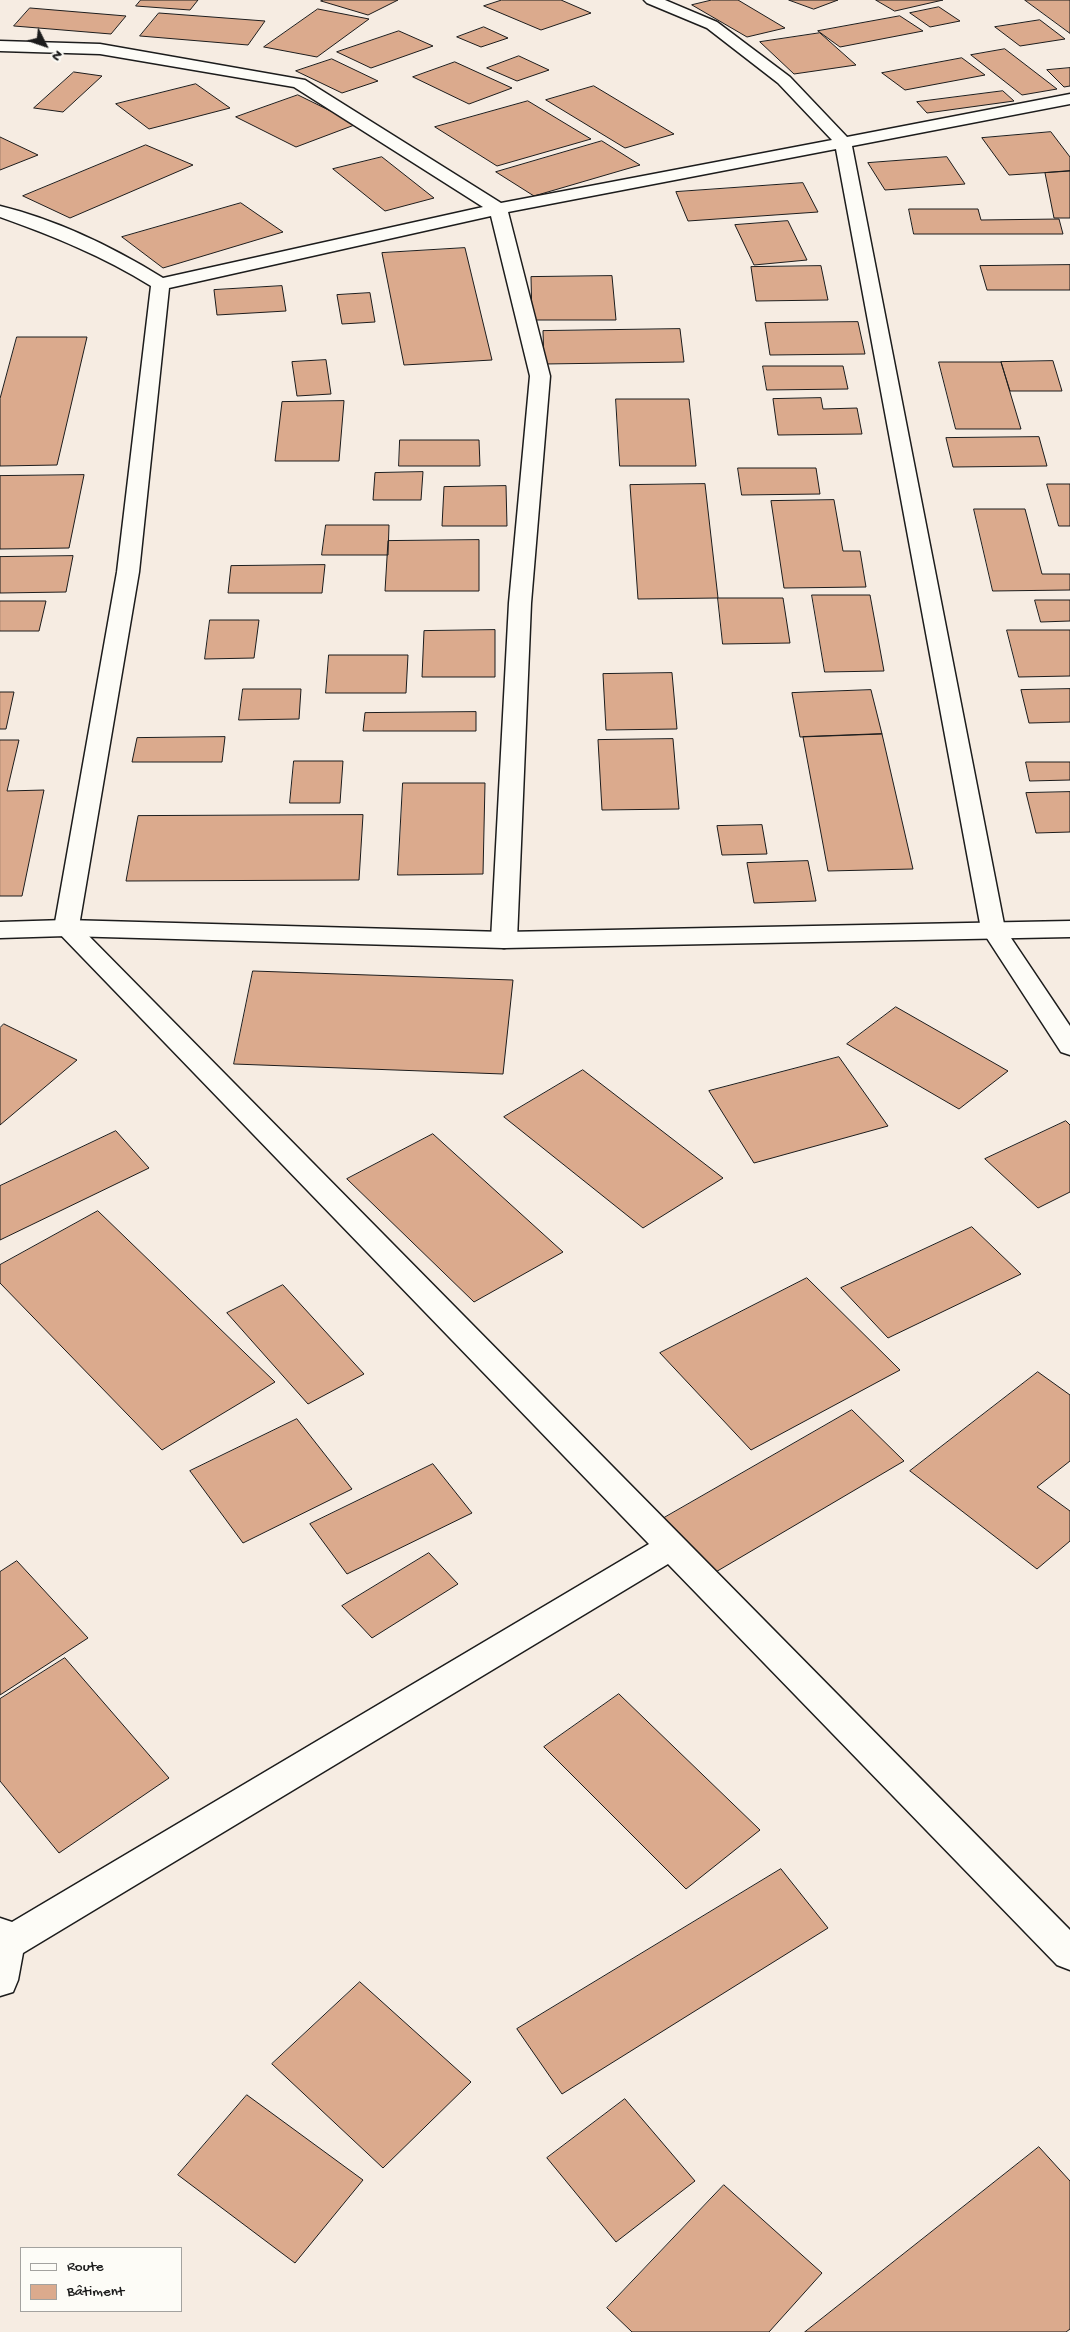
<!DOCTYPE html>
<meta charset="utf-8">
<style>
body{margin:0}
#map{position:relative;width:1070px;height:2332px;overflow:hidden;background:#f6ece2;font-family:"Gochi Hand",sans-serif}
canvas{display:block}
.legend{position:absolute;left:20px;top:2247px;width:162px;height:65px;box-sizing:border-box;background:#fdfcf7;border:1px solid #a3a29f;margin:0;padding:6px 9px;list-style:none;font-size:15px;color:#1c1c1c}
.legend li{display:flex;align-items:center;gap:10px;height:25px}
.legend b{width:25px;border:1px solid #a3a29f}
.north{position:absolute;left:20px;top:20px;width:50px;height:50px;-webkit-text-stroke:4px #fdfcf7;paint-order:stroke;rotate:131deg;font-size:14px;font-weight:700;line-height:20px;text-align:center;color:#1c1c1c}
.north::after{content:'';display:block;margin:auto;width:18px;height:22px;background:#1c1c1c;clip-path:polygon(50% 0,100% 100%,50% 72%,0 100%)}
</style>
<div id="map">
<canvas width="1070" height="2332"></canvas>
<ul class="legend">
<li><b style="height:6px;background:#fdfcf7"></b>Route</li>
<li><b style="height:14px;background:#dbaa8d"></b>Bâtiment</li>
</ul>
<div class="north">N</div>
</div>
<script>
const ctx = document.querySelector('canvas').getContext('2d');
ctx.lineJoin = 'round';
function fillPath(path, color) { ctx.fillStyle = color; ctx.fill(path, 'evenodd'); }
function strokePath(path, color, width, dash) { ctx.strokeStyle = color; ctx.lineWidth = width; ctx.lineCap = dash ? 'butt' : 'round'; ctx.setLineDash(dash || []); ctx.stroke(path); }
const building = new Path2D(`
 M141,0H198L190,10L136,6Z
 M324,0H398L368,15L321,1Z
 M502,0H561L591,13L541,30L484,6Z
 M712,0H738L785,28L747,37L692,5Z
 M789,0H838L814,9Z
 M876,0H943L895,11Z
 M1025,0H1070V33Z
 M939,7L960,21L930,27L910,13Z
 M30,8L126,16L111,34L14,26Z
 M318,9L369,19L317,57L264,47Z
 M159,13L265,21L248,45L140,36Z
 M900,16L923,31L840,47L818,31Z
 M1040,20L1065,39L1020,46L995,27Z
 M484,27L508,38L481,47L457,37Z
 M399,31L433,46L371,68L337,52Z
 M820,33L856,65L794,74L760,42Z
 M1005,49L1057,89L1022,95L971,55Z
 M519,56L549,70L517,81L487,68Z
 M962,58L985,75L905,90L882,73Z
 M332,59L378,81L342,93L296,71Z
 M455,62L512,88L469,104L413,77Z
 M1070,68V86L1064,87L1047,70Z
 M74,72L102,76L63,112L34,108Z
 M196,84L230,108L149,129L116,104Z
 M594,86L674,134L625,148L546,100Z
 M1003,91L1014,101L927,113L917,102Z
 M298,95L357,124L296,147L236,117Z
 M528,101L591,139L497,166L435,127Z
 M1051,132L1070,157V171L1009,175L982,138Z
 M0,137L38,155L0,170Z
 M602,141L640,165L534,196L496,172Z
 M146,145L193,165L70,218L23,196Z
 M382,157L434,198L385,211L333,169Z
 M947,157L965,184L885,190L868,163Z
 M1070,171V218H1054L1045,173Z
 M803,183L818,212L688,221L676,192Z
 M241,203L283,232L163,268L122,237Z
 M909,209H978L981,220L1059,219L1063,234H914Z
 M788,221L807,260L754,265L735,225Z
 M465,248L492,360L404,365L382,253Z
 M1070,265V290H987L980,266Z
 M821,266L828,300L756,301L751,267Z
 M612,276L616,320H532L531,277Z
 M282,286L286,311L217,315L214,290Z
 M370,293L375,322L342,324L337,295Z
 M858,322L865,354L770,355L765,323Z
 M680,329L684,362L544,364L543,331Z
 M17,337H87L57,465L0,466V399Z
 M326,360L331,394L297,396L292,362Z
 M1053,361L1062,391H1010L1001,362Z
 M939,362H1001L1021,429H956Z
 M763,366H843L848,389L767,390Z
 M821,398L823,409L857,408L862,434L778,435L773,399Z
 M616,399H689L696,466H620Z
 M344,401L339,461H275L282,402Z
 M1039,437L1047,466L953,467L946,438Z
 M400,440H479L480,466H399Z
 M738,468H816L820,494L742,495Z
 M423,472L421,500H373L375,473Z
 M84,475L69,548L0,549V476Z
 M705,484L718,598L638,599L630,485Z
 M1047,484H1070V526H1059Z
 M506,486L507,526H442L444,487Z
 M834,500L843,551H860L866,587L784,588L771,501Z
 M974,509H1025L1042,574H1070V590L993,591Z
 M326,525H389L388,555H322Z
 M479,540V591H385L388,541Z
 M73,556L66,592L0,593V557Z
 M325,565L322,593H228L231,566Z
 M812,595H870L884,671L825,672Z
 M718,598H783L790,643L723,644Z
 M1035,600H1070V621L1041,622Z
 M0,601H46L39,631H0Z
 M210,620H259L254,658L205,659Z
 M495,630V677H422L424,631Z
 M1007,630H1070V676L1019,677Z
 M329,655H408L406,693H326Z
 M672,673L677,729L606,730L603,674Z
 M243,689H301L299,719L239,720Z
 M1070,689V722L1029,723L1021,690Z
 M871,690L882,734L800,737L792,693Z
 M0,692H14L6,729H0Z
 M476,712V731H363L365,713Z
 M882,734L913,869L828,871L803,737Z
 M225,737L222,762H132L137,738Z
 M673,739L679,809L602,810L598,740Z
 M0,740H19L7,791L44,790L22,896H0Z
 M294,761H343L340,803H290Z
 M1026,762H1070V780L1030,781Z
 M403,783H485L483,874L398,875Z
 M1070,792V832L1036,833L1026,793Z
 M363,815L359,880L126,881L138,816Z
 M762,825L767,854L722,855L717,826Z
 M808,861L816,901L754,903L747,863Z
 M253,971L513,980L503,1074L234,1064Z
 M896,1007L1008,1071L959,1109L847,1044Z
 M4,1024L77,1060L0,1125V1028Z
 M839,1057L888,1126L754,1163L709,1091Z
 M583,1070L723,1178L643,1228L504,1117Z
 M1066,1121L1070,1125V1192L1038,1208L985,1159Z
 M116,1131L149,1168L0,1240V1186Z
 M433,1134L563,1252L474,1302L347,1179Z
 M98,1211L275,1382L162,1450L0,1283V1265Z
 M972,1227L1021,1274L888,1338L841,1288Z
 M807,1278L900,1370L751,1450L660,1353Z
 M283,1285L364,1374L308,1404L227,1313Z
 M1038,1372L1070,1395V1461L1037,1487L1070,1511V1541L1037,1569L910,1471Z
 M852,1410L904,1461L714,1573L664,1518Z
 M297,1419L352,1489L243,1543L190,1471Z
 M433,1464L472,1513L347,1574L310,1524Z
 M429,1553L458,1584L372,1638L342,1606Z
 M17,1561L88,1638L0,1695V1572Z
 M65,1658L169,1778L59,1853L0,1781V1699Z
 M619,1694L760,1830L686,1889L544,1747Z
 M781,1869L828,1928L562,2094L517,2029Z
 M360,1982L471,2082L383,2168L272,2064Z
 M247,2095L363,2180L295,2263L178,2175Z
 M625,2099L695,2181L616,2242L547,2158Z
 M1039,2147L1070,2181V2329L1066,2332H805Z
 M724,2185L822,2273L769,2332H632L607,2308Z`);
const street = new Path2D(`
 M644,0H665L717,22L790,77L847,137L1070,94V104L852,146L1005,929L1070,1026V1055L1061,1052L981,929L836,149L508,212L550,376L531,603L517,940L513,946L504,948L495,946L491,940L509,603L530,376L491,216L169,288L139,572L79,926L1070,1930V1970L1057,1965L668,1564L23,1953L18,1980L13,1992L0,1996V1918L12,1922L649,1544L54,928L117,572L151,286C103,256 53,236 0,217V206C57,220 113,247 163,278L483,207L294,87L100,54L0,51V41L100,44L305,80L501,203L832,140L778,83L707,28L647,3Z`);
const secondary = new Path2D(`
 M66,920L504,932L1070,921V937L504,948L66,936L0,938V922Z`);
fillPath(building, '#dbaa8d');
strokePath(building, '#1c1c1c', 1);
strokePath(street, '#1c1c1c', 3);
strokePath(secondary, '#1c1c1c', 3);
fillPath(street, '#fdfcf7');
fillPath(secondary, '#fdfcf7');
</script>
